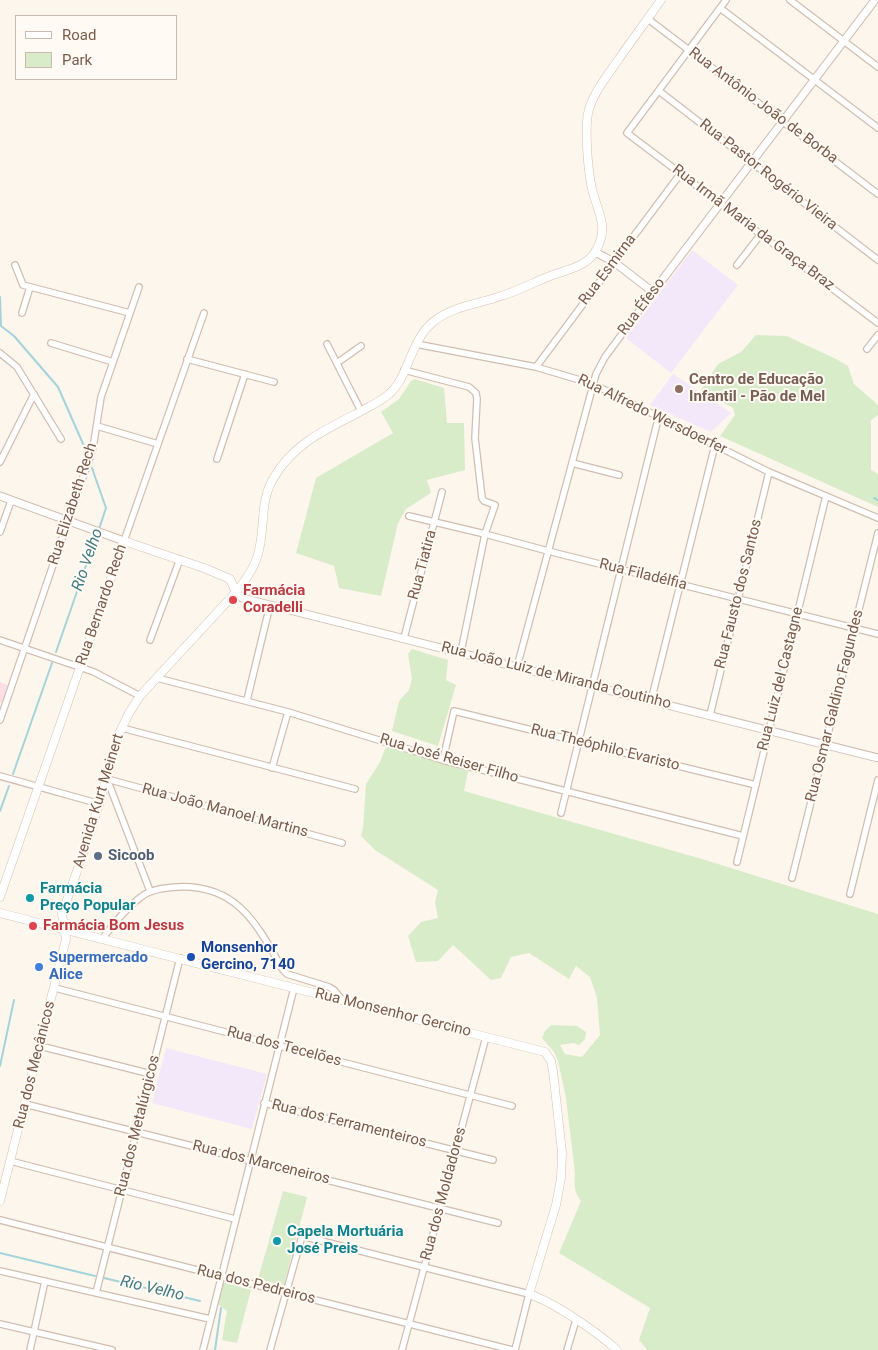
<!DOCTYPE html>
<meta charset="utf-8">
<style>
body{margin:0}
#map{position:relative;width:878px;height:1350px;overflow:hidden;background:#fdf6ec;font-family:Roboto,sans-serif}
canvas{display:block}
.legend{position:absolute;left:15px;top:15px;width:162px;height:65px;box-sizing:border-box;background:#fffaf3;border:1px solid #cabbb1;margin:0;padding:6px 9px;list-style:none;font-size:15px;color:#7a5c4d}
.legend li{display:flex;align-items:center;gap:10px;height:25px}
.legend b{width:25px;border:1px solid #cabbb1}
</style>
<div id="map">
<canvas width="878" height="1350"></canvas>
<ul class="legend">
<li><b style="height:6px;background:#fff"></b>Road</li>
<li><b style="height:14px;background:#d8ecc9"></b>Park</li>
</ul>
</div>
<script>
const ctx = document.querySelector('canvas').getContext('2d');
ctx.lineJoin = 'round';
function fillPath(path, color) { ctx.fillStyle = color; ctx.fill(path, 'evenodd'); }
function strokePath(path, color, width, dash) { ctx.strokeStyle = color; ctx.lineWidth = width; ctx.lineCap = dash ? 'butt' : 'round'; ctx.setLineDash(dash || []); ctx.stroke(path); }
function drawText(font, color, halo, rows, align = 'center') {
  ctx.font = font + ' Roboto,sans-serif'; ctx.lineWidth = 4; ctx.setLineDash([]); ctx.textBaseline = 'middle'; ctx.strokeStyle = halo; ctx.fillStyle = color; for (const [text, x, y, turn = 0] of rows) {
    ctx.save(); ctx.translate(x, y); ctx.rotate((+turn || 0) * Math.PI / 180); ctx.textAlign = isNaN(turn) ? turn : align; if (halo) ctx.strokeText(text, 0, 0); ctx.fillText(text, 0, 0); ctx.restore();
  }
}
const education = new Path2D(`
 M692,250L738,285L671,373L626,338Z
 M673,374L731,413L711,432L650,405Z
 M166,1048L267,1074L252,1129L152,1103Z`);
const medical = new Path2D(`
 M0,682L8,685L2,703L0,702Z`);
const green = new Path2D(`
 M756,335L787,336L836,359L848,366L854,384L878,405V415L871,420V470L878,474V507L720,436L735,415L733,408L701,390L718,364L741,352Z
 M415,379L444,388L447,423H464L465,470L427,480L431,493L406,509L398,523L381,596L339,588L334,566L296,553L316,478L393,433L381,412L399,399L411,381Z
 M412,649L448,660L446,680L456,685L438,746L392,731L399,701L409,690L412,679L408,654Z
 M388,747H394L468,771L464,791L702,859L878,914V1350H647L639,1340L650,1308L559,1253L581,1201C574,1192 574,1185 575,1173L566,1098L558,1061L554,1052L542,1038L545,1031L551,1025L577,1026L586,1032L585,1039L579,1045L574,1043L560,1045L565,1054L582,1057L600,1035L597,998L590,977L576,966L569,979L529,953L511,957L501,978L491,980L453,945L438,961L416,962L408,936L421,922L438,918L435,902L438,890L375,850L361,836L363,828L366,784L380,762L385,749Z
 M283,1191L307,1197L284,1285L258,1279Z
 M223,1282L251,1290L237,1343L222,1340L227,1311L218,1304Z`);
const stream = new Path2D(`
 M0,297L1,326L14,336L58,387L84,446
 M92,468L106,508L99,529
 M874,498L878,500
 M56,652L97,534
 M13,774L52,663
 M0,811L9,786
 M0,1066L14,1000
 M0,1253L95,1276
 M104,1278L200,1301
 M215,1350L221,1308`);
const minor = new Path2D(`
 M726,0L627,133L878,323
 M790,0L878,67
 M720,8L878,128
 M648,19L878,194
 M659,91L878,260
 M15,265L23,285L130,313
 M737,265L761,234
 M22,313L30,287
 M51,343L113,362
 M327,344L361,411
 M416,344L536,367L593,384L769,472L878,518
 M867,349L878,335
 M0,353L17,367L61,439
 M187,359L274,382
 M337,363L361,346
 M536,367L681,173
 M404,370L469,387L476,393L477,399L475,438L482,498L484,501L495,505L485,534L461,652
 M97,426L158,444
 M217,459L245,374
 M0,462L34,394
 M572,463L619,475
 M409,516L485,534L548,551L878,634
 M0,532L11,501
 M124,541L204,313
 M404,638L442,492
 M0,640L94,672L140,696
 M150,640L180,559
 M517,667L596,374L605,357L653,292
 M157,678L288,712L443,760L743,836
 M247,700L270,605
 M651,701L715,445
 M710,715L769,472
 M0,720L93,448L101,397L139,287
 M122,728L355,789
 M443,760L454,711L756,785
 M272,768L288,712
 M0,776L100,804
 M107,779L342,843
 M107,779L150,891
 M561,813L659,415
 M737,862L826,496
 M792,878L878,533
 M850,894L878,780
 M102,939C114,924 126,908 141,897C151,889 165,888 177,887C237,884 257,924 283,970L287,974L329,987L334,990L343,1001
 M55,988L512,1106
 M40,1046L151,1074
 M264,1103L493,1160
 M25,1104L498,1223
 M10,1161L235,1219
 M0,1220L512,1350
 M0,1271L210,1319
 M96,1293L180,958
 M0,1324L112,1350
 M30,1350L45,1281
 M203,1350L294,988
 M270,1350L302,1236L529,1294L515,1350
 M402,1350L486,1037
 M567,1350L576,1320`);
const tertiary = new Path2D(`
 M595,252L614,262L653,292L875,0
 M0,496L124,541
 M236,592L242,598L878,758`);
const secondary = new Path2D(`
 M0,897L124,541L204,568L230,579L236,592
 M0,913L545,1052L551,1061L553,1071L562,1152L561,1178L556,1205L529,1294C555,1303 596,1331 617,1350
 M0,1201L66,939L62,914L91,831L119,734L129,713L140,696L236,592C246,580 256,566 259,550C265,526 260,501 273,479C292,445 324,430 358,413C368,407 380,402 389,394C409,377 410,341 433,322C452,306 479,304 501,296C518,291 534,282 550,276C566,270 586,267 595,252C610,228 598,213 592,189C588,171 584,126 589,109C595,90 608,75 618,60C632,40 647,20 661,0`);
const markers = [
 [679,389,5,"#8d6e63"],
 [233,600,5,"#e0444e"],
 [98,856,5,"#5c6f8a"],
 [30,898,5,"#0f9aa8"],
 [33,926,5,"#e0444e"],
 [191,957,5,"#1a4fb4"],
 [39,967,5,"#3f7fe0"],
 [277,1241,5,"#0f9aa8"]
];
const streetNames = [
 ["Rua Antônio João de Borba",763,106,37],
 ["Rua Pastor Rogério Vieira",768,175,38],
 ["Rua Irmã Maria da Graça Braz",753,228,37],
 ["Rua Esmirna",608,270,-53],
 ["Rua Éfeso",642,307,-53],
 ["Rua Alfredo Wersdoerfer",652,415,26],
 ["Rua Elizabeth Rech",73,504,-72],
 ["Rua Tiatira",423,565,-75],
 ["Rua Filadélfia",643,575,14],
 ["Rua Fausto dos Santos",739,594,-76],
 ["Rua Bernardo Rech",102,605,-71],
 ["Rua João Luiz de Miranda Coutinho",556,676,14],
 ["Rua Luiz del Castagne",781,679,-76],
 ["Rua Osmar Galdino Fagundes",835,706,-76],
 ["Rua Theóphilo Evaristo",605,748,14],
 ["Rua José Reiser Filho",449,759,16],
 ["Avenida Kurt Meinert",99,801,-73],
 ["Rua João Manoel Martins",225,811,15],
 ["Rua Monsenhor Gercino",393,1013,14],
 ["Rua dos Tecelões",284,1047,15],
 ["Rua dos Mecânicos",35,1065,-76],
 ["Rua dos Ferramenteiros",349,1124,14],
 ["Rua dos Metalúrgicos",138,1126,-76],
 ["Rua dos Marceneiros",261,1163,14],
 ["Rua dos Moldadores",444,1194,-75],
 ["Rua dos Pedreiros",256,1285,14]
];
const educationNames = [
 ["Centro de Educação",689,380],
 ["Infantil - Pão de Mel",689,397]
];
const healthNames = [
 ["Farmácia",243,591],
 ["Coradelli",243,608],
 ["Farmácia Bom Jesus",43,926]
];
const serviceNames = [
 ["Sicoob",108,856]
];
const cultureNames = [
 ["Farmácia",40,889],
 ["Preço Popular",40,906],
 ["Capela Mortuária",287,1232],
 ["José Preis",287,1249]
];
const transitNames = [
 ["Monsenhor",201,948],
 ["Gercino, 7140",201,965]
];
const shopNames = [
 ["Supermercado",49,958],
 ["Alice",49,975]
];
const waterNames = [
 ["Rio Velho",88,560,-71],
 ["Rio Velho",152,1289,13]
];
fillPath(education, '#f3e8fa');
fillPath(medical, '#fbdfe3');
fillPath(green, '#d8ecc9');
strokePath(stream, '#a5d3da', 2);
strokePath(minor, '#d1beb0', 8);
strokePath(tertiary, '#d1beb0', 9);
strokePath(secondary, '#d6c0b0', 9);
strokePath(minor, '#fff', 5.5);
strokePath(tertiary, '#fff', 7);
strokePath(secondary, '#fff', 8);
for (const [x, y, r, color] of markers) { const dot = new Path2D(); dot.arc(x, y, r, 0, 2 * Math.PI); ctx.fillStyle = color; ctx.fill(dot); strokePath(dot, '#fffaf3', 2); }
drawText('15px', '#7a5c4d', '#fffaf3', streetNames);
drawText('bold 15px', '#785e54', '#fffaf3', educationNames, 'left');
drawText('bold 15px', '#be3a42', '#fffaf3', healthNames, 'left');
drawText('bold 15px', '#4e5e75', '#fffaf3', serviceNames, 'left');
drawText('bold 15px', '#0d838f', '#fffaf3', cultureNames, 'left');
drawText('bold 15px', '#164399', '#fffaf3', transitNames, 'left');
drawText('bold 15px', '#366cbe', '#fffaf3', shopNames, 'left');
drawText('italic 16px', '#437c86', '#fffaf3', waterNames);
</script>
